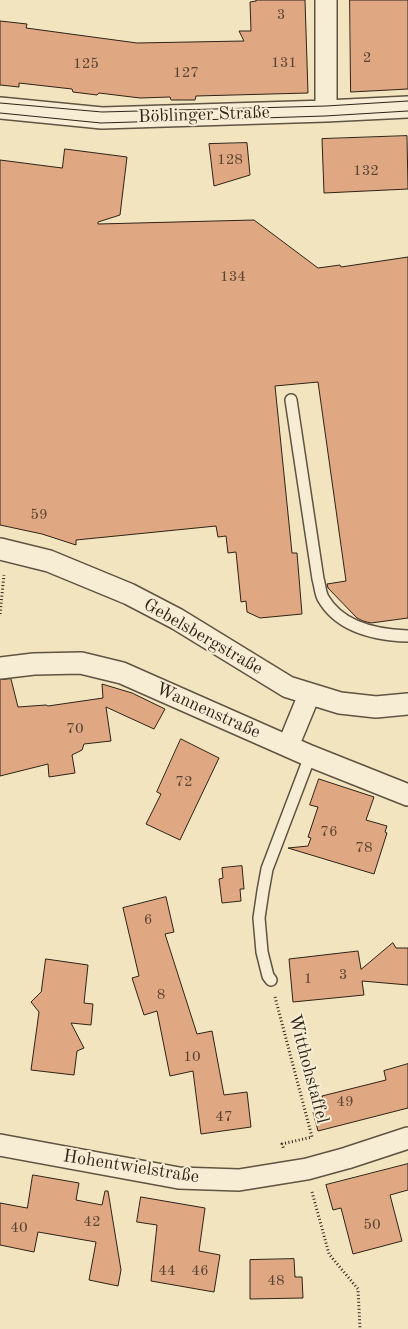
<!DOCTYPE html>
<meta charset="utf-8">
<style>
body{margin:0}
canvas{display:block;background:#f2e4be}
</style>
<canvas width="408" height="1329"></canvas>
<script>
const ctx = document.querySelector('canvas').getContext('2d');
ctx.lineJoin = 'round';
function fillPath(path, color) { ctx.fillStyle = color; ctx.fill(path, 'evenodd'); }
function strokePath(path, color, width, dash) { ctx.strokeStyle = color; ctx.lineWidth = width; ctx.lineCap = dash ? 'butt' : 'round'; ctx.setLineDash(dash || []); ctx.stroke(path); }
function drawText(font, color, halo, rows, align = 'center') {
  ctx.font = font + ' "Old Standard TT",serif'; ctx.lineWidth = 4; ctx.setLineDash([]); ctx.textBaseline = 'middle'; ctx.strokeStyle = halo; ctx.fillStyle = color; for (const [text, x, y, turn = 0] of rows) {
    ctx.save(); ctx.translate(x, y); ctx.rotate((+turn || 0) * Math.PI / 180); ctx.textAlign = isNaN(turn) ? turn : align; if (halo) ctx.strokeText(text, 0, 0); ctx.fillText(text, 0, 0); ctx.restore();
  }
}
const building = new Path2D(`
 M256,0H305L308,93L196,96L195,100H171L170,97L140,98L99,93L97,95L73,92L72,89L19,83V87L0,85V21L27,24L26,28L137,43L244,41L239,31H251L250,2L256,1Z
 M350,0H408V89L351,92Z
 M407,136L408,189L324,193L322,139Z
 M247,143L250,175L214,186L209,144Z
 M65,149L127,157L120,215L98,222V224L254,220L318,268L340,265L341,267L408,257V618L371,623L363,621L357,618L328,588L327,584L346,581L318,382L275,386L292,553H297L302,614L260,618L247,612L246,601L241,602L236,552L228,553L226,536L218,537L216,526L76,540V545L42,534L0,525V160L62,168Z
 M11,679L18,707L46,705L48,706L103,698L102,684L132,693L165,709L154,729L106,707L111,741L84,744L82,750L72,755L75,773L49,777L48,764L0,776V680Z
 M181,739L219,758L180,840L146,824L161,794L157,792Z
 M319,779L374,797L366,820L387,826L385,832L387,833L374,874L288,848L308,846L311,838L308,837L318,807L310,805Z
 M242,866L244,889H240L241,901L222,903L219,879L223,878L222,868Z
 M166,897L174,932L165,934L197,1034L212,1031L224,1095L247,1092L251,1127L201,1134L193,1071L170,1076L157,1011L144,1015L132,978L139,976L123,908Z
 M393,943L396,948H408V985L362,981L364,995L293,1002L289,959L358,951L361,969Z
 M46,959L88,965L84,1003L93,1004L91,1025L71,1023L84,1048L77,1051L74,1075L31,1070L39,1012L31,1002L41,992Z
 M408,1064V1108L318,1131L313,1112L326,1109L322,1096L386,1080L384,1071Z
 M408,1164V1190L390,1195L402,1241L353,1254L341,1208L333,1210L326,1185Z
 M33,1175L79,1183L76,1200L102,1205L105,1191H108L121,1270L118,1286L89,1280L96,1242L38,1232L34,1252L0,1245V1203L27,1208Z
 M141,1197L205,1208L199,1251L220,1255L214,1292L151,1281L157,1225L137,1222Z
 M294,1259L295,1277H302L303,1298L250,1299V1260Z`);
const path = new Path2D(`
 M0,614L4,575
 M275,997L312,1137L282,1144L284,1150
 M312,1192L329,1254L358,1289L360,1329`);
const service = new Path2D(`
 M291,400L318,579C320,585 320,592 323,598C340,628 376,635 408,636
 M271,980L268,976L262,952L259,918L263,891L267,869L310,756`);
const minor = new Path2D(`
 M326,0V111
 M0,108L102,118L326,111L408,107
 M0,549L49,561L129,594L177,619L288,687L340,703L376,707L408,704
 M0,668L34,664L81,663L122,673L310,756L408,795
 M288,746L309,695
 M0,1145L179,1178L239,1180L307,1169L347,1158L408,1138`);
const tram = new Path2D(`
 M0,103L102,112L326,106L408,101
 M0,113L101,123L325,116L408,111`);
const numberNames = [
 ["3",281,15],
 ["2",367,58],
 ["131",284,63],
 ["125",86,64],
 ["127",186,73],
 ["128",230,160],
 ["132",366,171],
 ["134",233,277],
 ["59",39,515],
 ["70",75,729],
 ["72",184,782],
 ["76",329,832],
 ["78",364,848],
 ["6",148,920],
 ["3",343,975],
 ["1",308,979],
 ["8",161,995],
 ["10",192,1057],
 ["49",345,1102],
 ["47",224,1117],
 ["42",92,1222],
 ["50",372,1225],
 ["40",19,1228],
 ["44",167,1271],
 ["46",200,1271],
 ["48",276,1281]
];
const streetNames = [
 ["Böblinger Straße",204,115,-2],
 ["Gebelsbergstraße",203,637,30],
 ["Wannenstraße",208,711,24],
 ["Witthohstaffel",308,1069,75],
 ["Hohentwielstraße",131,1167,9]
];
fillPath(building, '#dfa782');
strokePath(building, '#2e2318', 1);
strokePath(service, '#5f5342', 14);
strokePath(minor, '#5f5342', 24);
strokePath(path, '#2e2318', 3, [1, 2.5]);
strokePath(service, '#f7edd5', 11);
strokePath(minor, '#f7edd5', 21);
strokePath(tram, '#2e2318', 1);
drawText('15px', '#5a4432', null, numberNames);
drawText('18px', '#2e2318', '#f7edd5', streetNames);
</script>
